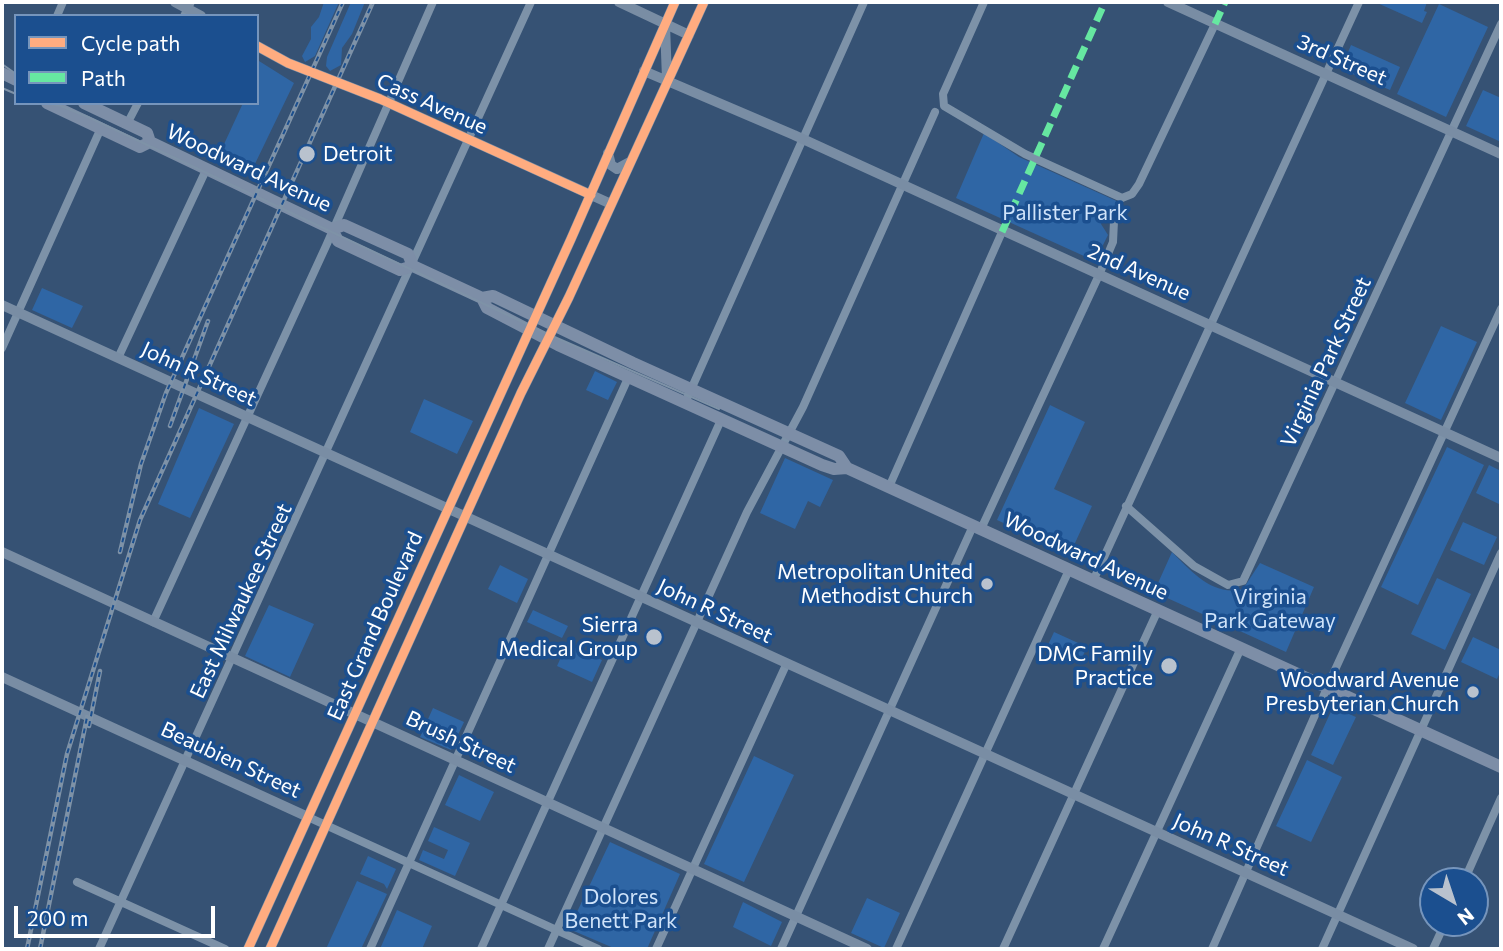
<!DOCTYPE html>
<style>
body{margin:0}
#map{position:relative;width:1503px;height:951px;overflow:hidden;background:#365274;font-family:Commissioner,sans-serif}
canvas{display:block}
.frame{position:absolute;inset:0;border:4px solid #fff;pointer-events:none}
.legend{position:absolute;left:14px;top:14px;width:245px;height:91px;box-sizing:border-box;background:#1b4f8f;border:2px solid #7695bc;margin:0;padding:9px 12px;list-style:none;font-size:21px;color:#fff}
.legend li{display:flex;align-items:center;gap:14px;height:35px}
.legend b{width:35px;border:2px solid #7695bc}
.north{position:absolute;left:1419px;top:867px;width:70px;height:70px;box-sizing:border-box;background:#1b4f8f;border:2px solid #7695bc;border-radius:50%;rotate:141deg;font-size:19px;font-weight:700;line-height:28px;text-align:center;color:#fff}
.north::after{content:'';display:block;margin:auto;width:24px;height:32px;background:#b9c2ce;clip-path:polygon(50% 0,100% 100%,50% 72%,0 100%)}
.scale{position:absolute;left:14px;top:906px;width:201px;height:32px;box-sizing:border-box;border:4px solid #fff;border-top:0;padding-left:9px;font-size:21px;line-height:24px;white-space:nowrap;color:#fff;-webkit-text-stroke:5px #1b4f8f;paint-order:stroke}
</style>
<div id="map">
<canvas width="1503" height="951"></canvas>
<div class="frame"></div>
<ul class="legend">
<li><b style="height:9px;background:#ffac80"></b>Cycle path</li>
<li><b style="height:9px;background:#66e7a1"></b>Path</li>
</ul>
<div class="north">N</div>
<div class="scale">200 m</div>
</div>
<script>
const ctx = document.querySelector('canvas').getContext('2d');
ctx.lineJoin = 'round';
function fillPath(path, color) { ctx.fillStyle = color; ctx.fill(path, 'evenodd'); }
function strokePath(path, color, width, dash) { ctx.strokeStyle = color; ctx.lineWidth = width; ctx.lineCap = dash ? 'butt' : 'round'; ctx.setLineDash(dash || []); ctx.stroke(path); }
function drawText(font, color, halo, rows, align = 'center') {
  ctx.font = font + ' Commissioner,sans-serif'; ctx.lineWidth = 7; ctx.setLineDash([]); ctx.textBaseline = 'middle'; ctx.strokeStyle = halo; ctx.fillStyle = color; for (const [text, x, y, turn = 0] of rows) {
    ctx.save(); ctx.translate(x, y); ctx.rotate((+turn || 0) * Math.PI / 180); ctx.textAlign = isNaN(turn) ? turn : align; if (halo) ctx.strokeText(text, 0, 0); ctx.fillText(text, 0, 0); ctx.restore();
  }
}
const green = new Path2D(`
 M324,2H339L315,56L305,62L302,56L311,39V27L319,17Z
 M351,2H365L352,34L342,48L341,65L330,71L326,66L327,57Z
 M1375,2H1427L1424,11L1427,12L1422,23Z
 M1439,4L1488,27L1446,117L1397,94Z
 M1351,45L1400,67L1390,90L1341,69Z
 M259,61L294,83L252,170L219,155L243,103H257Z
 M1483,90L1501,98V142L1466,126Z
 M984,133L1019,157L1121,203L1119,210H1109L1103,215L1101,224L1108,235L1095,261L956,198Z
 M42,288L83,306L72,328L32,310Z
 M1441,326L1477,342L1441,420L1405,403Z
 M595,371L617,382L608,400L586,390Z
 M424,399L473,421L457,454L410,432Z
 M1050,405L1085,422L1054,489L1092,506L1070,554L997,520Z
 M199,408L234,424L190,518L158,504Z
 M1447,447L1484,465L1418,605L1381,587Z
 M785,458L833,480L820,507L808,501L795,529L760,513Z
 M1489,465L1501,471V505L1476,493Z
 M1463,522L1497,537L1484,565L1450,550Z
 M1172,552C1191,571 1213,597 1243,589L1260,563L1314,587L1286,652L1154,592Z
 M500,565L528,579L517,603L488,589Z
 M1437,578L1471,594L1445,650L1411,634Z
 M269,605L314,624L290,677L245,656Z
 M533,610L568,626L562,638L527,622Z
 M1054,632L1087,647L1081,660L1048,645Z
 M1473,637L1501,650V670L1497,679L1461,662Z
 M567,644L602,660L592,682L557,666Z
 M1333,707L1356,717L1333,765L1311,755Z
 M433,708L464,722L451,750L420,737Z
 M754,756L794,775L744,882L704,864Z
 M1307,760L1342,777L1311,842L1276,826Z
 M459,775L494,792L480,821L445,805Z
 M434,827L470,843L455,876L419,860L423,850L444,859L448,850L428,841Z
 M610,842L680,874L647,949H616L569,929Z
 M368,856L396,869L387,889L384,884L360,874Z
 M357,881L387,894L361,949H326Z
 M867,898L900,913L884,948L851,933Z
 M743,902L782,922L771,946L733,927Z
 M397,910L432,926L422,949H380Z`);
const street = new Path2D(`
 M984,2L943,94L944,106L1025,154L1122,198L1132,194L1139,184L1215,24
 M57,16L63,2
 M184,16L191,2
 M127,124L138,103
 M2,348L101,128
 M118,358L206,170
 M685,403L864,2
 M889,487L1002,232
 M1126,506L1194,566L1228,585L1243,581L1501,24
 M981,529L1099,275L1113,242L1114,221
 M1093,581L1359,2
 M153,622L326,246L433,2
 M308,817L598,949
 M1464,881L1501,798
 M77,882L225,949
 M99,949L531,2
 M370,949L629,376
 M481,949L721,420
 M548,949L747,512L803,407L935,112
 M656,949L786,665
 M781,949L973,526
 M896,949L1069,570
 M1003,949L1158,610
 M1103,949L1241,648
 M1212,949L1334,672L1501,309
 M1322,949L1501,553
 M1433,949L1445,923`);
const secondary = new Path2D(`
 M175,2L201,16
 M619,2L689,35
 M1168,2L1501,154
 M665,25L667,79
 M257,46L288,63L380,99L611,204
 M644,71L794,135L1501,458
 M608,153L611,165L617,169L630,162
 M2,305L1413,949
 M2,552L867,949
 M2,677L308,817
 M248,949L571,239L675,2
 M270,949L521,393L569,297L704,2`);
const primary = new Path2D(`
 M2,73L16,80
 M47,103L140,147L150,142
 M84,103L147,133L150,142L332,229L338,241L400,270L413,266L482,298L493,296L633,363L839,456L847,468L1501,767
 M332,229L344,225L408,254L413,266
 M482,298L487,308L558,345L822,465L834,469L847,468`);
const tram = new Path2D(`
 M2,64L16,74
 M2,88L16,94
 M45,103L61,106L88,117L550,335L719,409`);
const rail = new Path2D(`
 M170,426L208,321
 M120,552L141,464L166,393L343,2
 M89,726L100,671
 M27,949L67,754L140,520L373,2
 M40,949L87,717`);
const quiet = new Path2D(`
 M1215,24L1225,2
 M1002,232L1105,2`);
const cycleway = new Path2D(`
 M257,46L288,63L380,99L591,195
 M248,949L571,239L675,2
 M270,949L521,393L569,297L704,2`);
const markers = [
 [307,154,9,"#b9c2ce"],
 [987,584,7,"#b9c2ce"],
 [654,637,9,"#b9c2ce"],
 [1169,666,9,"#b9c2ce"],
 [1473,692,7,"#b9c2ce"]
];
const streetNames = [
 ["3rd Street",1342,60,24],
 ["Cass Avenue",432,104,24],
 ["Woodward Avenue",249,168,25],
 ["2nd Avenue",1139,272,24],
 ["Virginia Park Street",1326,362,-65],
 ["John R Street",199,374,25],
 ["Woodward Avenue",1086,556,25],
 ["East Milwaukee Street",241,601,-65],
 ["John R Street",715,611,25],
 ["East Grand Boulevard",375,626,-66],
 ["Brush Street",461,742,25],
 ["Beaubien Street",231,760,25],
 ["John R Street",1231,845,24]
];
const poiNames = [
 ["Detroit",323,154,"left"],
 ["Metropolitan United",973,572],
 ["Methodist Church",973,596],
 ["Sierra",638,625],
 ["Medical Group",638,649],
 ["DMC Family",1153,654],
 ["Practice",1153,678],
 ["Woodward Avenue",1459,680],
 ["Presbyterian Church",1459,704]
];
const parkNames = [
 ["Pallister Park",1065,213],
 ["Virginia",1270,597],
 ["Park Gateway",1270,621],
 ["Dolores",621,897],
 ["Benett Park",621,921]
];
fillPath(green, '#2f66a5');
strokePath(street, '#7d92a8', 8);
strokePath(secondary, '#798da4', 10);
strokePath(primary, '#7d8ea7', 12);
strokePath(tram, '#7e92a7', 2);
strokePath(rail, '#7e92a7', 4.5);
strokePath(rail, '#1b4f8f', 2, [5]);
strokePath(quiet, '#66e7a1', 7, [14, 7]);
strokePath(cycleway, '#ffac80', 9);
for (const [x, y, r, color] of markers) { const dot = new Path2D(); dot.arc(x, y, r, 0, 2 * Math.PI); ctx.fillStyle = color; ctx.fill(dot); strokePath(dot, '#1b4f8f', 2.5); }
drawText('21px', '#fff', '#1b4f8f', streetNames);
drawText('21px', '#fff', '#1b4f8f', poiNames, 'right');
drawText('21px', '#cfe3fa', '#1b4f8f', parkNames);
</script>
